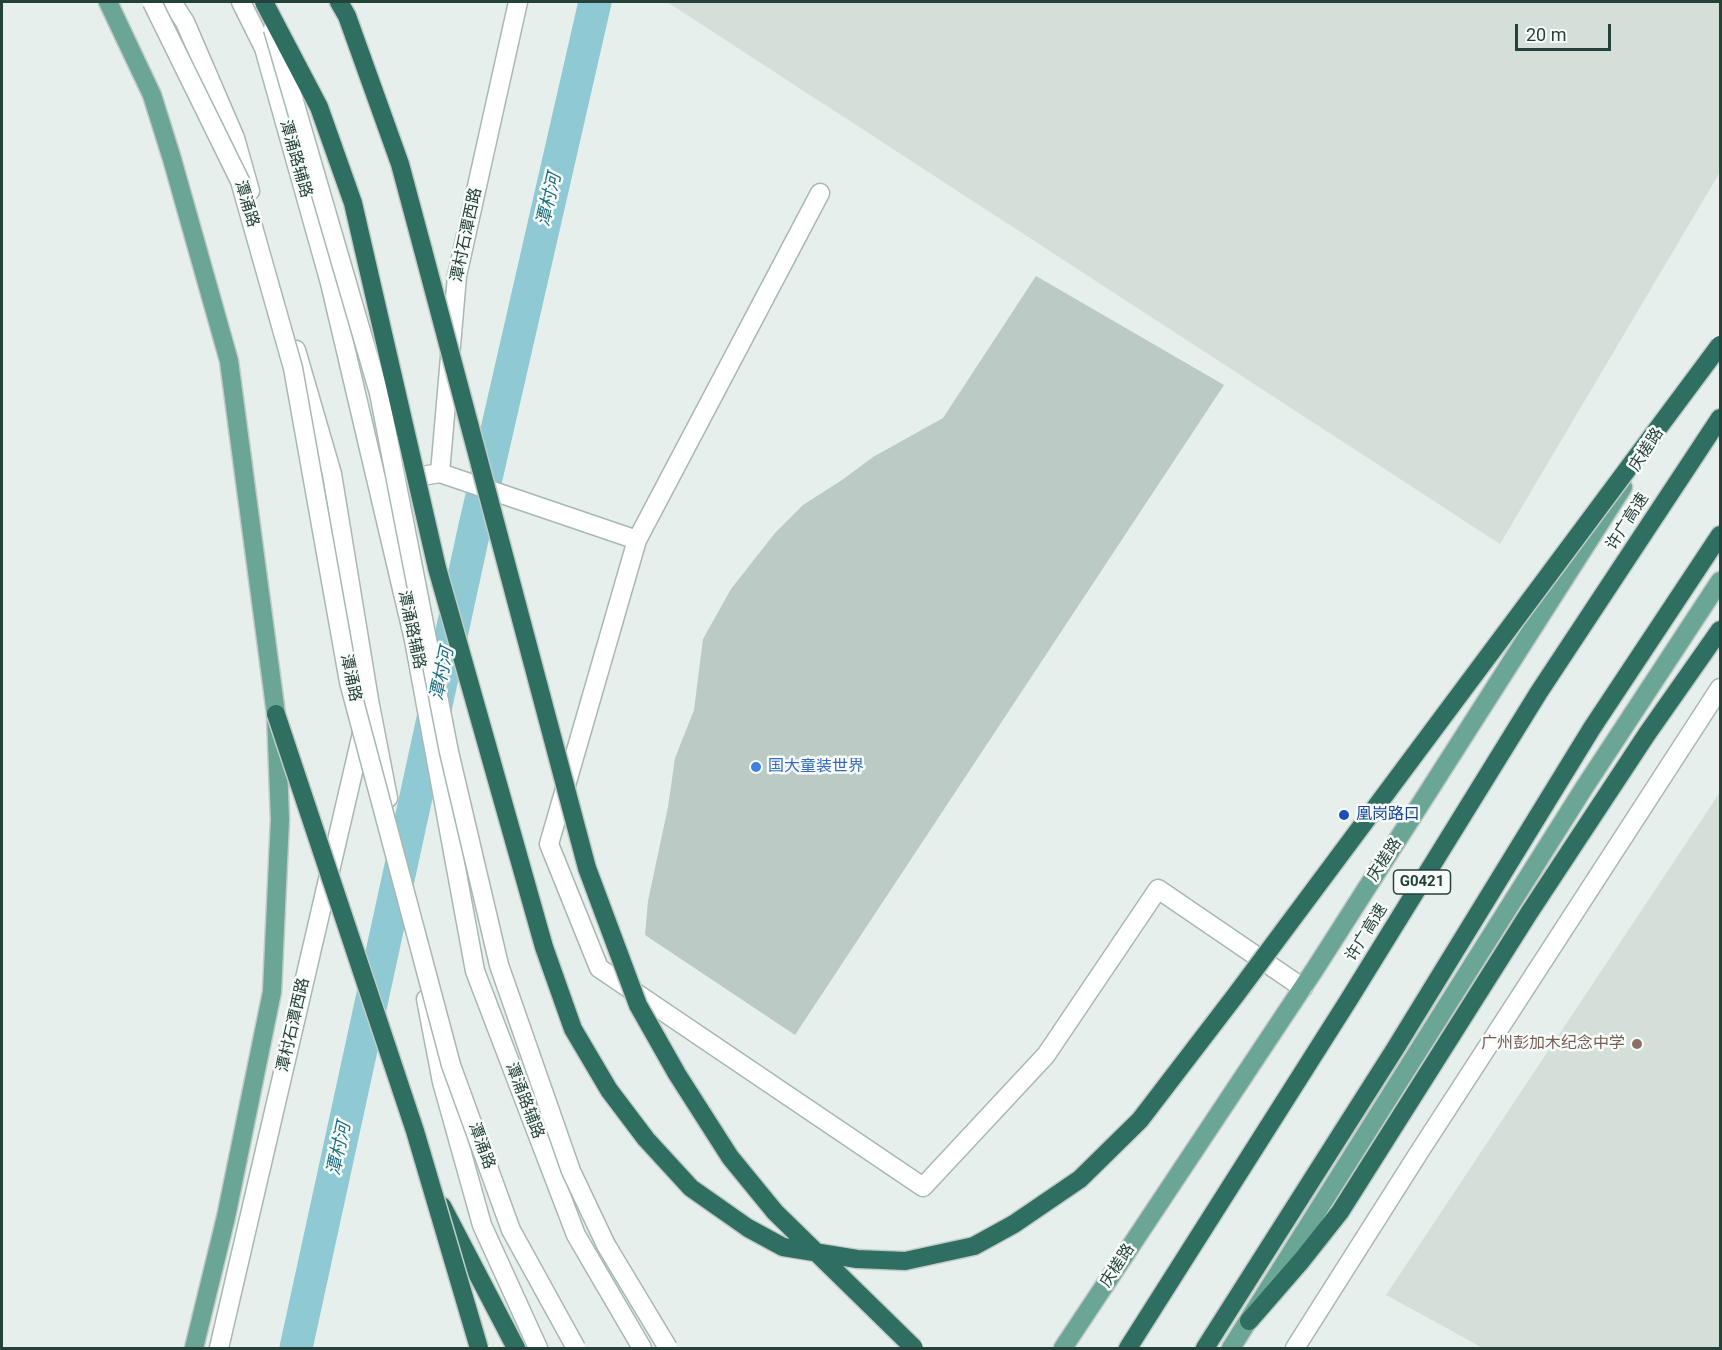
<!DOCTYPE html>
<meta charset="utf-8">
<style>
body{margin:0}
#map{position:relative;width:1722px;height:1350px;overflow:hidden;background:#e6efeb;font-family:Roboto,sans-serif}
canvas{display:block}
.frame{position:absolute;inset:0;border:3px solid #24423a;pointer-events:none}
.scale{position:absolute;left:1515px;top:24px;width:96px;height:27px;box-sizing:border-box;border:3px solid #24423a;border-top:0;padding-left:8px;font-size:18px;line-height:21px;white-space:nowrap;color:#24423a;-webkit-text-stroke:4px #f7fbf9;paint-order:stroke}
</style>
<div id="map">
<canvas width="1722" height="1350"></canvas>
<div class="frame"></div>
<div class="scale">20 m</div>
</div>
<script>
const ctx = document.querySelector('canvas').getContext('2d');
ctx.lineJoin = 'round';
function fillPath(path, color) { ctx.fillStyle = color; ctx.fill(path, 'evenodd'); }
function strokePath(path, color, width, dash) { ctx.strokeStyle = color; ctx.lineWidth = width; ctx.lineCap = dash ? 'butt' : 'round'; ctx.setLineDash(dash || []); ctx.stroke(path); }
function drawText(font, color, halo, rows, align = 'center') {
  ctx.font = font + ' Roboto,"Noto Sans SC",sans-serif'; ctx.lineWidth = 5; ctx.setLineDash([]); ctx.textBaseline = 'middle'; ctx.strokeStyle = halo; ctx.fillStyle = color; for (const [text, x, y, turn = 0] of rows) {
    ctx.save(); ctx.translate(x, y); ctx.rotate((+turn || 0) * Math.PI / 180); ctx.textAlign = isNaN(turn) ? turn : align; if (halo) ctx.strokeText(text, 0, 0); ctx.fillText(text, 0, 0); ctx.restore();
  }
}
const built = new Path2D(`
 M667,2H1720V172L1500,544Z
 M1720,792V1348H1483L1386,1295Z`);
const canal = new Path2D(`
 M296,1348L473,535L595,2`);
const building = new Path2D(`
 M1036,276L1224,385L795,1035L645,935L648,901L668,807L675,758L694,710L703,639L731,589L775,533L803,505L842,480L873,457L943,418Z`);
const minor = new Path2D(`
 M172,2L185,22L235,138L250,191
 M241,2L264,48L330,283L414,640L475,971L576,1235L642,1348
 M820,193L637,540L549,844L599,968L923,1187L1046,1055L1158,889L1303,988
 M296,350L332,474L369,700L388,798
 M440,473L457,276L518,2
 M380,483L440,473L637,540
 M426,999L442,1082L482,1225L538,1348
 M219,1348L363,729
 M1295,1348L1418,1154L1720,688`);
const major = new Path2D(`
 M108,2L152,95L172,159L229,361L276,714L280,819L272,992L226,1217L194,1348
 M1063,1348L1315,969L1623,487
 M1231,1348L1584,788L1720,581`);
const highway = new Path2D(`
 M339,2L347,16L400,164L423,250
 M442,1206L516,1348
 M1249,1321L1302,1260L1340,1212L1529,913L1647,734L1720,630
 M1128,1348L1348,1001L1539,692L1720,418
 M1205,1348L1395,1049L1592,728L1720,535`);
const minorBridge = new Path2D(`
 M152,2L240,181L293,368L349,682L451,1065L511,1230L576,1348
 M273,29L379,393L449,752L499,965L571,1171L606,1245L668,1348`);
const highwayBridge = new Path2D(`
 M264,2L319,107L353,203L437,568L544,947L573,1029L609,1090L646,1139L691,1188L748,1228L783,1247L857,1259L905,1261L974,1246L1014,1224L1080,1179L1140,1120L1235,996L1720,345
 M423,250L587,868L638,1005L677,1074L730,1157L775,1212L914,1348
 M276,714L415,1131L479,1348`);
const markers = [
 [756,767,6,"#3f7fe0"],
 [1344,815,6,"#1a4fb4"],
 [1637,1044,6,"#8d6e63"]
];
const shields = [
 [1422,882,57]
];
const shieldNames = [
 ["G0421",1422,882]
];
const streetNames = [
 ["潭涌路辅路",295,159,74],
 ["潭涌路",246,204,73],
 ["潭村石潭西路",467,235,-78],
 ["庆槎路",1647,450,-57],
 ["许广高速",1628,522,-57],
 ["潭涌路辅路",411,630,78],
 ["潭涌路",350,678,78],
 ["庆槎路",1385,860,-57],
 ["许广高速",1367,933,-58],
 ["潭村石潭西路",294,1025,-77],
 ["潭涌路辅路",524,1101,69],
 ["潭涌路",481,1146,70],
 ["庆槎路",1118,1266,-57]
];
const shopNames = [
 ["国大童装世界",768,767]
];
const transitNames = [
 ["凰岗路口",1356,815]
];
const educationNames = [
 ["广州彭加木纪念中学",1625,1044]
];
const waterNames = [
 ["潭村河",550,200,-77],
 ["潭村河",443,674,-78],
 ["潭村河",340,1149,-78]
];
fillPath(built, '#d4dfda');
strokePath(canal, '#8ec9d4', 33);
fillPath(building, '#bbcac4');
strokePath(minor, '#a8b8b2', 21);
strokePath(major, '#c2cac8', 21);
strokePath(highway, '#c2cac8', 21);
strokePath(minor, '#fff', 18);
strokePath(major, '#6aa596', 18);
strokePath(highway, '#2f6f62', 18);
strokePath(minorBridge, '#a8b8b2', 21, []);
strokePath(highwayBridge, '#c2cac8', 21, []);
strokePath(minorBridge, '#fff', 18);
strokePath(highwayBridge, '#2f6f62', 18);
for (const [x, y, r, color] of markers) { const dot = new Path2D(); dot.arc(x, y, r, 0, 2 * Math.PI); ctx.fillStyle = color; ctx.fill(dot); strokePath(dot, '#f7fbf9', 2); }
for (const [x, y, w] of shields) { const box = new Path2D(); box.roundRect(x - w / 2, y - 12, w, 24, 4.5); ctx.fillStyle = '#f7fbf9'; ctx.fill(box); strokePath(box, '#24423a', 1.5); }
drawText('bold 15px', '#24423a', null, shieldNames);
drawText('16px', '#24423a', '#f7fbf9', streetNames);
drawText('16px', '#366cbe', '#f7fbf9', shopNames, 'left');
drawText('16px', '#164399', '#f7fbf9', transitNames, 'left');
drawText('16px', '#785e54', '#f7fbf9', educationNames, 'right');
drawText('italic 18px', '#1c6f80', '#f7fbf9', waterNames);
</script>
